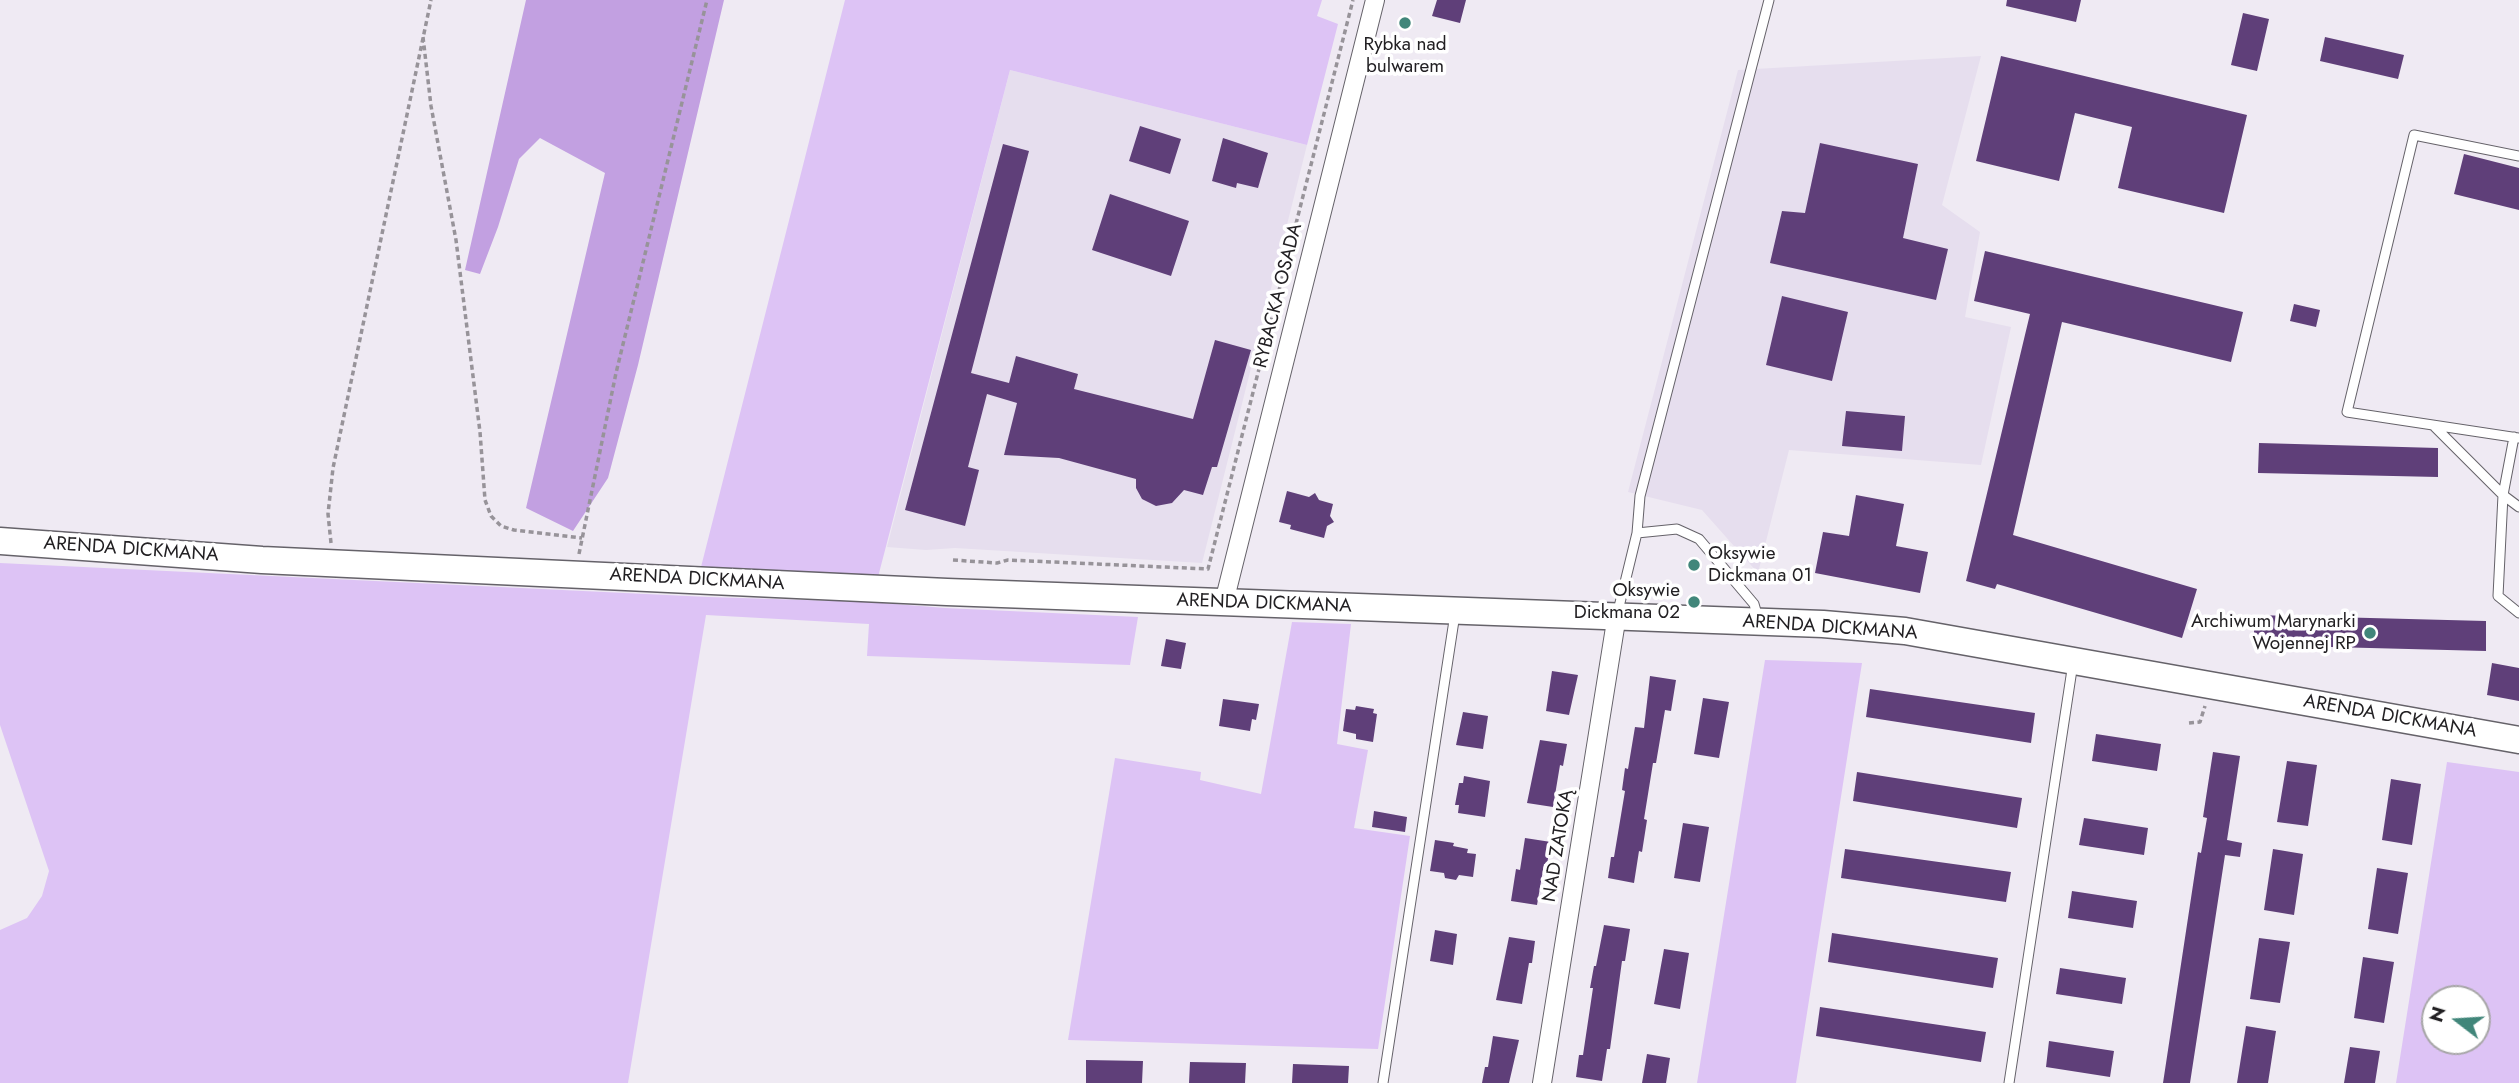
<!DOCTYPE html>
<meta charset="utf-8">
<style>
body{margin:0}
#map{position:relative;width:2519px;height:1083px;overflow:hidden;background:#efeaf3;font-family:Jost,sans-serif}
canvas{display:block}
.north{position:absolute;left:2421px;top:985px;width:70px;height:70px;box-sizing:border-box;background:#fff;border:2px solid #a7a6a7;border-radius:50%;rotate:287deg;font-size:19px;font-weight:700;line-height:28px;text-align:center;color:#222023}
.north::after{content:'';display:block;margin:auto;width:24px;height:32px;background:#41867a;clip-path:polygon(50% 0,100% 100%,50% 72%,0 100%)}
</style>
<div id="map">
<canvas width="2519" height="1083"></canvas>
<div class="north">N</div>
</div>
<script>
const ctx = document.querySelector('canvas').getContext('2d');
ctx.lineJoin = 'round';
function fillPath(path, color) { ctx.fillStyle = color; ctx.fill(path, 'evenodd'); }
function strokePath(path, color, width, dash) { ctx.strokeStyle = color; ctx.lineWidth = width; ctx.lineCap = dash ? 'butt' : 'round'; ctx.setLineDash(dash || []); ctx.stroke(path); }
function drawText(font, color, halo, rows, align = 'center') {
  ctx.font = font + ' Jost,sans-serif'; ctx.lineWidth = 7; ctx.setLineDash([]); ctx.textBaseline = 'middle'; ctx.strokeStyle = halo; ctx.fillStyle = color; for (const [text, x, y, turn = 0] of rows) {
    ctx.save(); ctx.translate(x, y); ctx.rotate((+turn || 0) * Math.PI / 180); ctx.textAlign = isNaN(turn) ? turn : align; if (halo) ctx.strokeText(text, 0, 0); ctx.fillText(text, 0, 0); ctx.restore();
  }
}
const built = new Path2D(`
 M1981,56L1942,205L1980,232L1965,317L2011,327L1981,465L1789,450L1758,573L1702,510L1628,492L1738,70Z
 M1010,70L1307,145L1202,563L955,548L926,550L887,547Z`);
const green = new Path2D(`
 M845,0H1322L1317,16L1338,24L1307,145L1010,70L878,577L701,567Z
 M0,563L708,597L870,602L945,608L1138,617L1130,665L867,656L869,624L706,615L628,1083H0V930L27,918L42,896L49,871L0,725Z
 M1292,622L1351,624L1337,744L1368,750L1354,828L1410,836L1378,1049L1068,1040L1115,758L1201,772L1200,780L1261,794Z
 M1765,660L1862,663L1796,1083H1697Z
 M2447,762L2519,772V1083H2396ZM2435,999H2477V1041H2435Z`);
const forest = new Path2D(`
 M526,0H724L638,365L608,478L573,531L526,508L605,173L540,138L519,159L498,227L480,274L465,270Z`);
const building = new Path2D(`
 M1437,0H1466L1460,23L1432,16Z
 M2007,0H2081L2076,22L2006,6Z
 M2243,13L2269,19L2257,71L2231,65Z
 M2325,37L2404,55L2398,79L2320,61Z
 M2001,56L2247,115L2224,213L2118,188L2132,127L2075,113L2059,181L1976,161Z
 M1140,126L1181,139L1170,174L1129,161Z
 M1223,138L1268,153L1258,188L1237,183L1236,188L1212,181Z
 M1820,143L1918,164L1903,238L1948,249L1936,300L1770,263L1782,211L1805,213Z
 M1003,144L1029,151L971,373L1009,383L1016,356L1078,374L1074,389L1193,419L1215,340L1251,350L1217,467H1212L1203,495L1184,490L1172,503L1156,506L1142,499L1136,488V479L1059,458L1004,455L1017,403L987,394L968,467L979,470L965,526L905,510Z
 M2464,154L2519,168V210L2454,194Z
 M1110,194L1189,221L1171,276L1092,250Z
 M1985,251L2243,312L2231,362L2062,322L2013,535L2197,589L2182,638L1997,584L1995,589L1966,581L2030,314L1974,301Z
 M1782,296L1848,312L1832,381L1766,365Z
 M2294,304L2320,310L2316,327L2290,321Z
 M1846,411L1905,416L1902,451L1842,446Z
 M2259,443L2438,448V477L2258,473Z
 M1287,491L1309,497L1315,493L1319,500L1333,504L1330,516L1334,522L1327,526L1324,538L1290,529L1291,525L1279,522Z
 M1856,495L1904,504L1896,546L1928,552L1920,593L1815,573L1823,532L1849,536Z
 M2254,615L2486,621V651L2254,645Z
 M1166,639L1186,643L1181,669L1161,666Z
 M2492,663L2519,668V701L2487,695Z
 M1552,671L1578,675L1569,715L1546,711Z
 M1650,676L1676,680L1671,711L1665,710L1656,763H1653L1644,819L1647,820L1642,852L1639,851L1634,883L1608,878L1611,857H1614L1625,791L1622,790L1625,768L1628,769L1635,727L1644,728Z
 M1870,689L2035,713L2031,743L1866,717Z
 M1703,698L1729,702L1719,758L1694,754Z
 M1223,699L1259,704L1256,720L1252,719L1250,731L1219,726Z
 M1356,706L1374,709L1373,713L1377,714L1373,742L1356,739V734L1343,731L1346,709L1355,710Z
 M1463,712L1488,716L1483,749L1456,745Z
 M2096,734L2161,744L2157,771L2092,761Z
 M1540,740L1567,744L1563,766L1560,765L1553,807L1527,803Z
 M2213,752L2240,756L2227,840L2242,843L2240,857L2225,855L2190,1083H2163L2198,852L2201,853L2207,818L2203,817Z
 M2287,761L2317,765L2308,826L2277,822Z
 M1857,772L2022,798L2017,828L1853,801Z
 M1464,776L1490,781L1485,817L1458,813L1459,805H1455L1459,783H1463Z
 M2391,779L2421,784L2412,845L2382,840Z
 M1374,811L1407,817L1405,832L1372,827Z
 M2084,818L2148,828L2144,855L2079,845Z
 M1683,823L1709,827L1700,882L1674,878Z
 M1525,838L1551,842L1547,864H1544L1537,905L1511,901L1516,869L1520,870Z
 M1435,840L1454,843L1453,846L1468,849L1467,853L1476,854L1473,877L1459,875L1456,880L1445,878L1444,873L1430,871Z
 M1845,849L2011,872L2006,902L1841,878Z
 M2273,849L2303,854L2294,915L2264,910Z
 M2377,868L2408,873L2398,934L2368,929Z
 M2072,891L2137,901L2133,928L2068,918Z
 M1604,925L1630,929L1625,961H1622L1610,1049H1607L1602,1081L1576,1077L1579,1055H1583L1593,988H1590L1594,966H1596Z
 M1435,930L1457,934L1453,965L1430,961Z
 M1832,933L1998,958L1993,988L1828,962Z
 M1509,937L1535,941L1532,963H1529L1522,1004L1496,1000Z
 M2259,938L2290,942L2280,1003L2250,999Z
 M1664,949L1689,953L1680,1009L1654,1004Z
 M2363,957L2394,962L2384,1023L2354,1018Z
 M2060,968L2126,978L2122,1004L2056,994Z
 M1820,1007L1986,1032L1981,1062L1816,1036Z
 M2246,1026L2276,1031L2268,1083H2237Z
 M1493,1036L1519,1040L1509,1083H1482L1485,1067H1488Z
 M2049,1041L2114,1051L2110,1077L2046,1067Z
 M2350,1047L2380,1051L2375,1083H2344Z
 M1647,1054L1670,1058L1666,1083H1642Z
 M1086,1060L1143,1061L1142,1083H1086Z
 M1190,1062L1246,1063L1245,1083H1189Z
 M1293,1064L1349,1066L1348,1083H1292Z`);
const path = new Path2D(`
 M423,37L431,106L456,240L480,432L485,500L491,516L501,526L514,530L582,538
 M331,543L328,514L333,468L431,0
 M579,554L616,373L707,0
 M953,560L997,563L1008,560L1208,569L1353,0
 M2189,723L2200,722L2205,706`);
const lane = new Path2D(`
 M2519,156L2414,135L2347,412L2519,438
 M2433,425L2503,495L2498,596L2519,613
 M2514,437L2503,495L2519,507
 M1637,533L1640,496L1769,0
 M1617,615L1637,533L1677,529L1699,539L1754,604L1758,618
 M1383,1083L1455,614
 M2009,1083L2073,663`);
const street = new Path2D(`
 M1224,602L1375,0
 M1542,1083L1617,615`);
const secondary = new Path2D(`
 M0,541L262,560L947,592L1823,624L1905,631L2519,740`);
const markers = [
 [1405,23,7,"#41867a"],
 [1694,565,7,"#41867a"],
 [1694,602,7,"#41867a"],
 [2370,633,7,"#41867a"]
];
const poiNames = [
 ["Rybka nad",1405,45,"center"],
 ["bulwarem",1405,67,"center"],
 ["Oksywie",1708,554,"left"],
 ["Dickmana 01",1708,576,"left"],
 ["Oksywie",1680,591],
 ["Dickmana 02",1680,613],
 ["Archiwum Marynarki",2356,622],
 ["Wojennej RP",2356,644]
];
const streetNames = [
 ["RYBACKA OSADA",1279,296,-76],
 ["ARENDA DICKMANA",131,550,4],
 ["ARENDA DICKMANA",697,580,3],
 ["ARENDA DICKMANA",1264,604,2],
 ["ARENDA DICKMANA",1830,628,4],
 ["ARENDA DICKMANA",2390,717,10],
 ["NAD ZATOKĄ",1559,846,-81]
];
fillPath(built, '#e6deee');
fillPath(green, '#ddc3f5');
fillPath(forest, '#c2a0e1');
fillPath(building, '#5f3f79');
strokePath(lane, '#656269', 11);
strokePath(street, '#656269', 20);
strokePath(secondary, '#656269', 29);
strokePath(path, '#979399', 3.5, [5, 3.5]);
strokePath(lane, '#fff', 9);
strokePath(street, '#fff', 18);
strokePath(secondary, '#fff', 26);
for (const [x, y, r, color] of markers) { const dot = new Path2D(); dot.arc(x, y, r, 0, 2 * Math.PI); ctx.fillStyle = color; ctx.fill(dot); strokePath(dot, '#fff', 2.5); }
drawText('19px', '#222023', '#fff', poiNames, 'right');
drawText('19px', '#222023', '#fff', streetNames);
</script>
